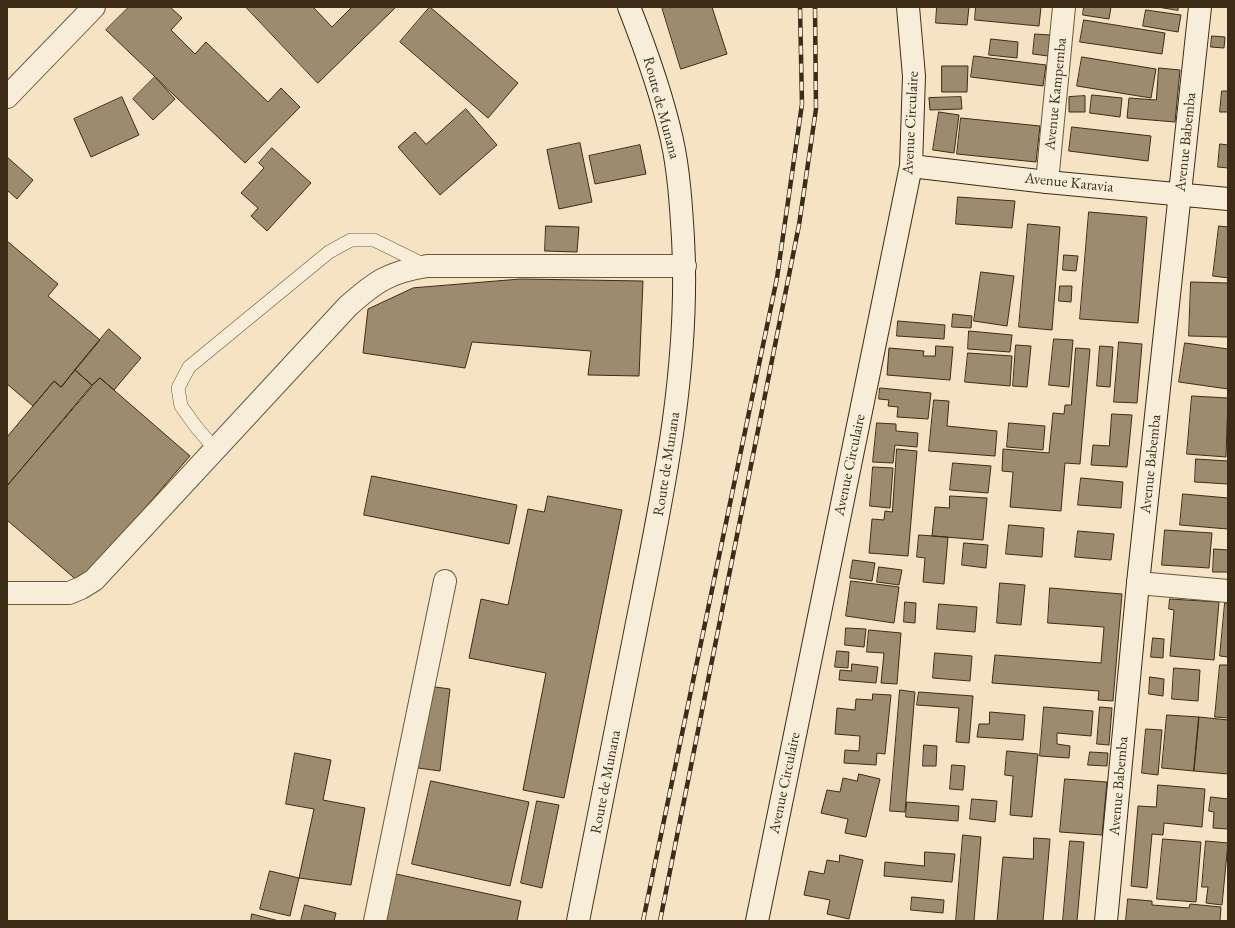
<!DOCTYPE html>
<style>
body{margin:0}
#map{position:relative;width:1235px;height:928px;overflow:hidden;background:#f5e3c3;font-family:"EB Garamond",serif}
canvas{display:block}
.frame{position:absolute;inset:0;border:8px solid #3d2c16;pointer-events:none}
</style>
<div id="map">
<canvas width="1235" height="928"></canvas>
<div class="frame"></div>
</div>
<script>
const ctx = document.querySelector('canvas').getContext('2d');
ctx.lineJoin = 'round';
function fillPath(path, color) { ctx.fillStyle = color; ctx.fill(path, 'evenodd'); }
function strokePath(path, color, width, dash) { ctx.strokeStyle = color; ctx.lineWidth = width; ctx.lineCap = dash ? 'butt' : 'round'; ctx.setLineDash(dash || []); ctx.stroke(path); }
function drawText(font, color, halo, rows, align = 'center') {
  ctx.font = font + ' "EB Garamond",serif'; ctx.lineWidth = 4; ctx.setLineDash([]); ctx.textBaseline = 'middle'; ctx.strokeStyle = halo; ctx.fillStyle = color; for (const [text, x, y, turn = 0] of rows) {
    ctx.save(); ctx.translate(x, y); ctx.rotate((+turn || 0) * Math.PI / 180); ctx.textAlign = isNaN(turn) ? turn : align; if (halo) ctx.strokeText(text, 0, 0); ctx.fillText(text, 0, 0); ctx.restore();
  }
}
const building = new Path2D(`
 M129,7H170L182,18L171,30L195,54L206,42L268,102L281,88L300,107L245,163L106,30Z
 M246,7H313L332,27L352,7H396L318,83Z
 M430,7L518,83L488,118L400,42Z
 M662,7H712L727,54L681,69Z
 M937,7H969L967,25L936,23Z
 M976,7H1041L1039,26L975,20Z
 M1084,7H1111L1109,19L1083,15Z
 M1158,7H1178V10Z
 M1146,10L1181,15L1178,32L1143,26Z
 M1084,20L1165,33L1162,54L1080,42Z
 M1035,34L1050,35L1048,56L1033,54Z
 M1212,36L1225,37L1224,48L1211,47Z
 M991,39L1018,42L1017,58L989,55Z
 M974,56L1046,65L1043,86L971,77Z
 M1082,57L1156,69L1151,98L1077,86Z
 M942,66H968L967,92H942Z
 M1159,68L1180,70L1175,122L1127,118L1129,98L1156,100Z
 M155,77L175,99L153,120L133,99Z
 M1222,91H1228V112H1220Z
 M1092,95L1122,98L1120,117L1090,113Z
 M1085,96V112H1069V97Z
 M122,97L139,135L91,157L74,119Z
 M961,97L962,109L930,110L929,98Z
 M466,109L497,145L440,195L398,147L415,132L426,144Z
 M939,112L959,115L954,153L933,150Z
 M961,118L1040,126L1036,162L957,154Z
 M1072,127L1151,136L1148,161L1069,151Z
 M580,143L592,202L559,209L547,150Z
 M1220,144L1228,145V177V168L1218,167Z
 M640,145L646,174L595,184L589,156Z
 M272,148L311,183L267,231L251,216L258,208L241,193L264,168L259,163Z
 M7,157L33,180L17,199L7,190Z
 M958,197L1015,201L1012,228L956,224Z
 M1089,212L1147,217L1138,323L1080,319Z
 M1028,224L1060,227L1052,330L1019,327Z
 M546,226L579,227L577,252L545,251Z
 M1219,226L1228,227V278L1213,276Z
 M7,241L58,284L48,296L100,340L61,387L54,381L33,406L7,384Z
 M1064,255L1078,256L1076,271L1063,270Z
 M981,272L1014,276L1007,326L974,321Z
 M521,279L643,281L639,376L588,375L591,351L472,342L465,368L363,353L368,309L413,288Z
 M1191,282L1228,283V337L1189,336Z
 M1060,286H1072L1071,302L1059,301Z
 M953,314L972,316L971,328L952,327Z
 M898,321L945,325L944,339L897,336Z
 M109,329L141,358L114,390L100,378L92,385L75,370Z
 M969,331L1012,335L1010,352L968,349Z
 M1054,339L1073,340L1069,387L1049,385Z
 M1119,342L1142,344L1137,403L1114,402Z
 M1185,343L1228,349V389L1179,382Z
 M1016,345L1031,346L1027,387L1013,386Z
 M936,346L953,347L950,380L887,375L889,348L924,351L923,356H935Z
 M1100,346L1113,347L1110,387L1097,386Z
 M1076,348L1090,349L1080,464L1065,463L1061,511L1010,507L1013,472L1002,471L1003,449L1049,453L1053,413L1064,414L1065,405H1071Z
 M968,353L1012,356L1010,386L965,382Z
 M75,370L92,385L7,486V437L54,381L61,387Z
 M100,378L190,456L80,583L7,520V486Z
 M880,388L931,393L928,419L897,417L898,407L888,406L889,400L879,399Z
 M1192,396L1228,398L1226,457L1187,454Z
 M934,400L949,401L947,426L997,431L995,456L929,451Z
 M1112,414L1132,415L1127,467L1091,465L1093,445L1109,446Z
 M877,423L896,424V431L918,433L917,447L895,445L893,463L873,462Z
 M1009,423L1045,426L1043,450L1007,447Z
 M897,449L917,451L908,556L869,553L872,519L884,520L885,511L892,512Z
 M1196,459L1228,461V484L1195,482Z
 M953,463L991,466L988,493L950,490Z
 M873,467L893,468L890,508L870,506Z
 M372,476L517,505L509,544L364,515Z
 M1081,478L1123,482L1121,508L1078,505Z
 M1183,494L1228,498V529L1180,525Z
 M548,496L622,510L564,798L523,790L546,673L469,658L481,599L508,605L528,509L544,512Z
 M950,496L987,498L983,540L932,536L935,507L949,508Z
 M1009,525L1044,528L1042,557L1006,554Z
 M1165,530L1212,533L1209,568L1162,565Z
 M1078,531L1114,534L1111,560L1075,557Z
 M919,535L948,537L944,584L923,582L925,558L917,557Z
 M964,543L988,545L986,568L962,565Z
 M1214,549L1228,550V572H1213Z
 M853,560L875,563L872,581L850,578Z
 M879,567L902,570L899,585L877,582Z
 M851,581L899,587L894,623L846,616Z
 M1000,583L1025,585L1021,625L997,623Z
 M1050,588L1122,594L1113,701L1098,700L1099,691L992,683L995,655L1101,663L1104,627L1048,623Z
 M1170,599L1219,602L1214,660L1170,656L1174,610L1169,609Z
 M905,602L916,603L915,623L904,622Z
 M1225,603H1228V657L1220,656Z
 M939,604L977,607L975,632L937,629Z
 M846,628L866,629L864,647L845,645Z
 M869,630L901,633L897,684L881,683L884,653L867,652Z
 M1153,638L1164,639L1163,658L1151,657Z
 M837,651L849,652L848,668L835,667Z
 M935,653L972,656L970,681L933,678Z
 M852,664L878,667L876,683L839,680L840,670L851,671Z
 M1220,665H1228V718L1215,717Z
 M1174,668L1200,670L1198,701L1172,699Z
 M1150,677L1164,679L1163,696L1149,694Z
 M428,686L450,689L440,771L418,768Z
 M900,690L915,692L905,812L890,811Z
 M919,692L973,696L969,743L956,742L959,708L917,705Z
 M873,694L891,695L885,754L877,753L876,765L844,763L845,750L859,751L860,736L835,734L837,708L855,710L856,699L872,700Z
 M1044,707L1093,711L1091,736L1057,733V744L1070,746L1069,758L1040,756Z
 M1100,707L1112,708L1109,745L1097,744Z
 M990,712L1025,715L1023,740L977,737L979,724H989Z
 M1167,715L1199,717L1194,771L1162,768Z
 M1199,717L1228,720V774L1194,771Z
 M1146,729L1162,730L1158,775L1142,773Z
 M924,745L937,746L936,766H923Z
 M1007,751L1038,754L1032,817L1010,815L1013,776L1005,775Z
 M1090,752L1108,753L1107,766L1088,765Z
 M295,753L331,760L323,800L365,808L351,885L299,878L314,809L286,804Z
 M952,765L965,766L963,790L950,789Z
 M859,774L880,779L866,837L845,833L848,819L821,813L827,790L840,792L843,778L857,781Z
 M1065,779L1107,782L1102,835L1060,832Z
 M431,781L529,802L510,886L412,864Z
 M1158,785L1205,789L1202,827L1164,823L1163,835L1152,834L1147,888L1131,886L1138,806L1156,807Z
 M1211,797L1228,799V829L1213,828L1214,812L1209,811Z
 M972,799L997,801L995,822L970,819Z
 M537,801L559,805L542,888L521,883Z
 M907,802L959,806L958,821L906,817Z
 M963,835L981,837L974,921H956Z
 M1034,838L1050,839L1043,921H997L1003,857L1033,859Z
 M1163,839L1201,842L1196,902L1157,899Z
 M1070,841L1084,842L1077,921H1063Z
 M1206,841L1228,843L1222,905L1206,903L1208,887H1202Z
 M925,852L955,854L952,882L884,876L885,862L924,866Z
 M840,855L863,860L849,919L827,914L830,900L804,895L809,871L824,874L827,860L839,862Z
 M270,871L299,878L290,916L260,909Z
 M396,874L521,901L517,921H386Z
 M912,897L944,900L943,913L911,910Z
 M1128,899L1152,901V905L1189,908L1190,904L1221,907L1220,921H1126Z
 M305,905L336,913L334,921H301Z
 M252,914L279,921H251Z`);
const lane = new Path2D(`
 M215,449L197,428L181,406L178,388L189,367L329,252L351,240H374L427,266`);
const street = new Path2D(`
 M7,97L94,7
 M1047,182L1064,7
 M1138,583L1228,591
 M7,593H69L81,588L94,580L348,306C375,282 389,272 427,266H685
 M375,921L445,581`);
const secondary = new Path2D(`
 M911,166L1047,182L1228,199
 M578,921C598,818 619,716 639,613C664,489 690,365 683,238C681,206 679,172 672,140C662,95 646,50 629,7
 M757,921L911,166L914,76L908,7
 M1106,921L1138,583L1200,7`);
const rail = new Path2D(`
 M643,921L777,278L802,104L800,7
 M660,921L799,225L816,109L815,7`);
const streetNames = [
 ["Avenue Kampemba",1056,94,-84],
 ["Route de Munana",661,108,75],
 ["Avenue Circulaire",911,123,-87],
 ["Avenue Babemba",1186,142,-84],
 ["Avenue Karavia",1069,183,6],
 ["Route de Munana",667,464,-81],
 ["Avenue Babemba",1151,464,-84],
 ["Avenue Circulaire",850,465,-78],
 ["Route de Munana",606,782,-79],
 ["Avenue Circulaire",785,783,-78],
 ["Avenue Babemba",1119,786,-85]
];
fillPath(building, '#9d8b70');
strokePath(building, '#3d2c16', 1);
strokePath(lane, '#6b5a41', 14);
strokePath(street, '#6b5a41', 24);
strokePath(secondary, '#3d2c16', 24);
strokePath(lane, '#f8edd8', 13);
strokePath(street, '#f8edd8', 22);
strokePath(secondary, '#f8edd8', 22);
strokePath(rail, '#3d2c16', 4.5);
strokePath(rail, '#f8edd8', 3, [9]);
drawText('15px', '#3d2c16', '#f8edd8', streetNames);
</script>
